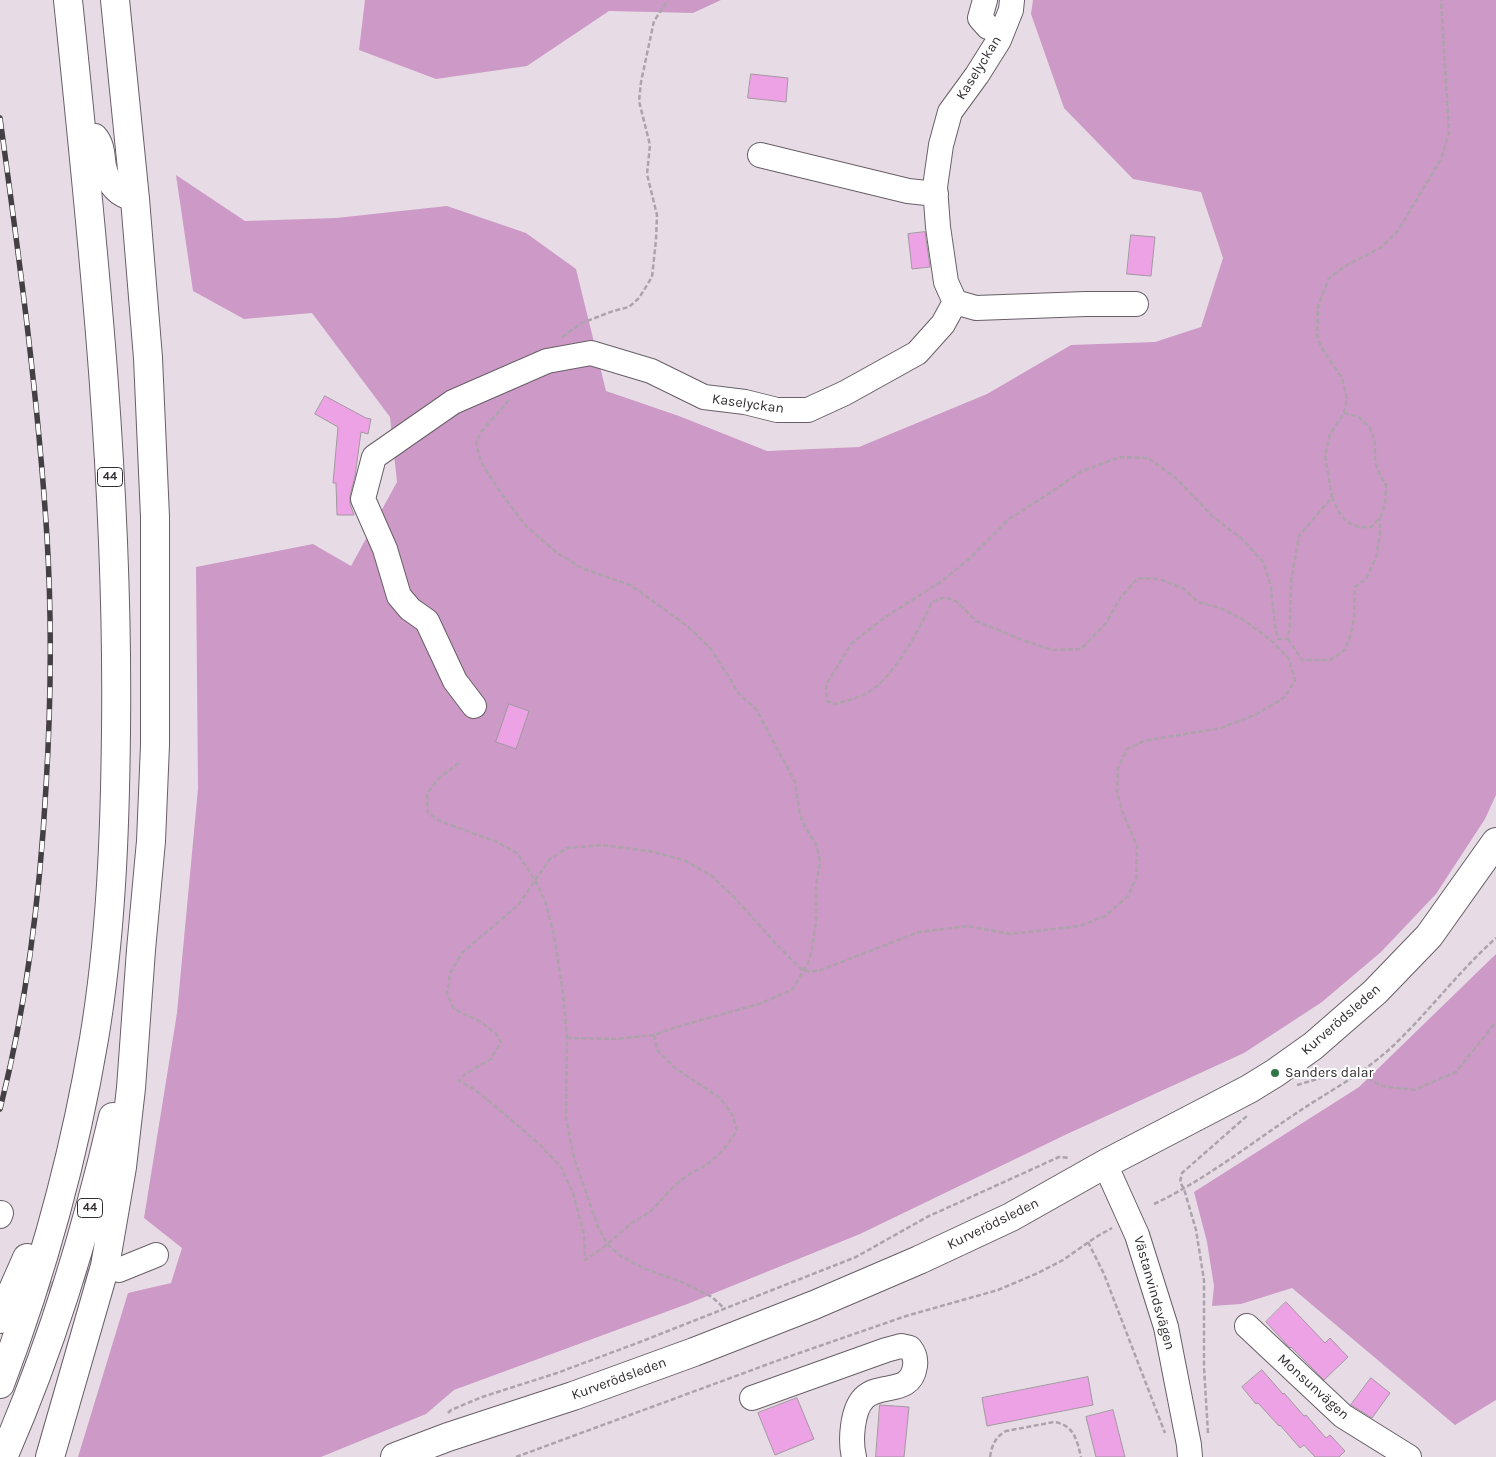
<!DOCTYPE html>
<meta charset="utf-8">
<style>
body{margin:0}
canvas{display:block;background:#e7dce5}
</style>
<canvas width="1496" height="1457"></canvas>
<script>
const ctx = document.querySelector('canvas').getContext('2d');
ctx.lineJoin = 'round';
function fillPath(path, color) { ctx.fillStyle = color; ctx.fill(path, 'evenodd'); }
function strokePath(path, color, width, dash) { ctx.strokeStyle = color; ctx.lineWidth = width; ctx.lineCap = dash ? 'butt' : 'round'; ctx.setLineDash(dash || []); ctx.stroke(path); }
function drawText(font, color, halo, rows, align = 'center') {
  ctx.font = font + ' Karla,sans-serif'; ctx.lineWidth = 4; ctx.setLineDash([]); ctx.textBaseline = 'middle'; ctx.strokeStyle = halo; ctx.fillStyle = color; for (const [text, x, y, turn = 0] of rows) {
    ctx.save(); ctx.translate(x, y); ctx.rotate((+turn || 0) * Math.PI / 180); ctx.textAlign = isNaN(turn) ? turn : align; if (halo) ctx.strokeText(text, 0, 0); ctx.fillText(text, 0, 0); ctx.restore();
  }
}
const green = new Path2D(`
 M365,0H721L693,13L609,11L527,66L436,79L359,50Z
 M1033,0H1496V795L1485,819L1436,894L1381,952L1322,1002L1244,1053L1065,1135L860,1234L690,1303L454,1390L426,1414L321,1457H78L128,1293L171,1283L182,1248L144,1218L177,1013L198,789L196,567L313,544L351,566L397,482L390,417L312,313L244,319L193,291L176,175L245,221L336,218L447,206L526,233L576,269L606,391L679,416L767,451L859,447L987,394L1071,345L1155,342L1201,327L1223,258L1201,192L1133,179L1064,108L1031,14Z
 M1496,954V1400L1455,1425L1292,1288L1241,1304L1212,1306L1214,1286L1207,1242L1194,1192L1359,1087Z`);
const building = new Path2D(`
 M751,74L788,78L786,102L748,98Z
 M925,232L930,267L912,269L908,234Z
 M1131,235L1155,237L1151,276L1127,274Z
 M325,396L366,418L371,419L368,434L361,432L355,476L350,496V504L354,515H337L336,483H333L338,427L315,414Z
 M509,704L529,711L516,749L496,742Z
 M1286,1302L1325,1343L1330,1338L1348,1357L1324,1380L1291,1347L1290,1348L1266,1322Z
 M1262,1370L1283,1394L1284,1393L1304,1416L1306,1415L1326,1438L1330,1435L1345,1451L1339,1457H1315L1304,1445L1300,1448L1280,1425L1279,1426L1258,1403L1256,1404L1242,1387Z
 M1088,1377L1093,1405L987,1426L982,1398Z
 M1371,1378L1390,1393L1372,1418L1351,1405Z
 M797,1398L814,1439L775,1455L758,1413Z
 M880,1405L909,1407L904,1457H876Z
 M1113,1410L1125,1457H1096L1086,1417Z`);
const minorTunnel = new Path2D(`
 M16,1307L116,1271`);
const path = new Path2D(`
 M562,337L582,323L613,311L629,307L639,298L652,277L656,240L657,215L647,174L650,145L639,101L641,82L654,21L668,0
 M509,400L481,432L476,443L481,462L498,489L525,525L557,553L582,568L632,586L686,625L710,648L729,677L738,693L756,709L795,782L800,815L805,827L816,844L820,861L816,885V923L812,949L808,963L792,990L762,1003L677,1027L654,1035L616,1039L567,1038
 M1332,497C1340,517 1348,529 1371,527L1380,518L1385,504L1386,485L1380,475L1375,462V443L1370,428L1359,417L1344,413
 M1288,639L1302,660H1330L1345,650L1351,634L1354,617L1355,587L1366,579L1376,557L1380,535V518
 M459,763L439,778L427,794L428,813L440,821L497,842L517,853L535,880L545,901L554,935L563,993L567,1038L566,1118L574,1158L598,1227L607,1244L621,1256L643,1268L684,1283L712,1297L725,1309
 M654,1035L657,1050L675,1068L720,1098L732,1114L737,1131L724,1149L708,1164L688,1175L675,1185L650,1212L633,1222L600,1250L585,1260L584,1234L573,1193L561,1167L539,1144L508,1117L474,1089L459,1081L465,1074L491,1059L501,1042L496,1034L481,1022L454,1009L447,994L450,973L462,953L518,905L550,859L567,848L602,845L649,851L684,860L712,876L735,898L778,946L803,971H818L919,932L967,926L1010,934L1080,926L1105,916L1128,896L1136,878L1137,846L1122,811L1117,792L1118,768L1127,749L1144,741L1221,728L1257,714L1285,697L1295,680L1289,659L1271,640L1242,619L1220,608L1198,602L1184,589L1160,579L1138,578L1121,597L1106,623L1081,649L1053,650L1025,641L976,621L957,602L945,597L932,602C919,630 892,681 865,694C856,699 845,701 835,704L827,701L826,685L851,644L884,618L942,581L969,559L1009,519L1042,498L1082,471L1121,457L1148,458L1176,478L1213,517L1242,539L1264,563L1271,587L1275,627L1278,639H1288L1290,623L1291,581L1299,536L1332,497L1325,456L1330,434L1344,413L1347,399L1342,378L1321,347L1317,335L1318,306L1329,278L1347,265L1380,248L1397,232L1441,159L1449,133L1441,0
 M1297,1085L1341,1072H1359L1381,1086L1414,1090L1456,1072L1496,1022
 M1154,1204C1203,1181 1249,1145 1295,1114C1329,1091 1367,1072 1397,1042C1431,1009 1460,970 1496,938
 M1088,1242L1104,1274L1165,1433
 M448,1413L451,1410L482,1397L557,1373L640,1342L856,1257L927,1217L1059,1157L1069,1158
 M1208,1433L1204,1368V1280L1196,1230L1184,1189L1180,1182L1182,1173L1248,1115
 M516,1457L782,1359L906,1316L998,1290L1038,1273L1063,1260L1096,1237L1112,1228
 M990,1457C992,1445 995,1437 1006,1431L1054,1422C1074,1425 1077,1440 1081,1457`);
const minor = new Path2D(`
 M985,0L980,18L988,27L1002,32
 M82,137L95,136C103,145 102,155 104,166C108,184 117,196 135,199
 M760,155L908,191L936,194
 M955,302L946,282L938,227L935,187L941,145L950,112L977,75L999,40L1011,10L1012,0
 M955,302L976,308L1086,304H1136
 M474,706L455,681L427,621L410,609L399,596L385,549L363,499L374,457L453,402L547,361L591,353L651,371L704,397L745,402L777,410H808L845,393L917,353L943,324L955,302
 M1105,1164L1137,1235L1166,1327L1189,1445L1190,1457
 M0,1216L1,1213
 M119,1270L156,1255
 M1247,1326L1343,1416L1409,1457
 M752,1398L886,1350L901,1346L910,1348C914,1353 916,1359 915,1366C911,1396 880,1382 864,1398C852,1410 850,1441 854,1457`);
const major = new Path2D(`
 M395,1457L448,1437L573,1396L694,1352L814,1305L919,1260L1011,1217L1105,1164L1249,1089L1275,1073L1313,1046L1375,992L1429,936L1496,842`);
const highway = new Path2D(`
 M0,1319L27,1258
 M0,1384C42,1273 74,1157 94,1039C111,937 115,833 116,730C119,486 93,243 68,0
 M3,1457C51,1348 86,1233 113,1117
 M50,1457L105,1266L122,1167L131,1088L141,950L151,841L155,745V517L148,358L135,199L115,0`);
const rail = new Path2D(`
 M0,118C19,257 38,396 47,537C52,620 51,704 46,787C40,895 27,1004 0,1109`);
const markers = [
 [1275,1073,5,"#2f7744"]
];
const shields = [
 [110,477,25],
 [90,1208,25]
];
const shieldNames = [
 ["44",110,477],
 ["44",90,1208]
];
const streetNames = [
 ["Kaselyckan",979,68,-58],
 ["Kaselyckan",748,404,8],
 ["Kurverödsleden",1341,1020,-41],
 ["Kurverödsleden",993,1224,-26],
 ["Västanvindsvägen",1154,1293,74],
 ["Kurverödsleden",619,1379,-20],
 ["Monsunvägen",1313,1387,42]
];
const poiNames = [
 ["Sanders dalar",1285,1073]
];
fillPath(green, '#cd9ac7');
fillPath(building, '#eda2e5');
strokePath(building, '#a298a0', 1);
strokePath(minorTunnel, '#c3b9c1', 24, [24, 12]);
strokePath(minor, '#685f67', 26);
strokePath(major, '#685f67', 30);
strokePath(highway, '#685f67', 30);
strokePath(path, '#aca3ab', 2.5, [5, 2.5]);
strokePath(minor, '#fff', 24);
strokePath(major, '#fff', 28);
strokePath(highway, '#fff', 28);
strokePath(rail, '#443f43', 5.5);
strokePath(rail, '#fff', 4, [11]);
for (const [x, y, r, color] of markers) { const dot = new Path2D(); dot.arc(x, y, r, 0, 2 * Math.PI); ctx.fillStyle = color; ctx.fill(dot); strokePath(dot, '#fff', 2); }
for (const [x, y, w] of shields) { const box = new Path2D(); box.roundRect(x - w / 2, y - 9.5, w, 19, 4); ctx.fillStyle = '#fff'; ctx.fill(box); strokePath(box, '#312d30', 1); }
drawText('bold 12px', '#312d30', null, shieldNames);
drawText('14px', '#312d30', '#fff', streetNames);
drawText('14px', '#312d30', '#fff', poiNames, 'left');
</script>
